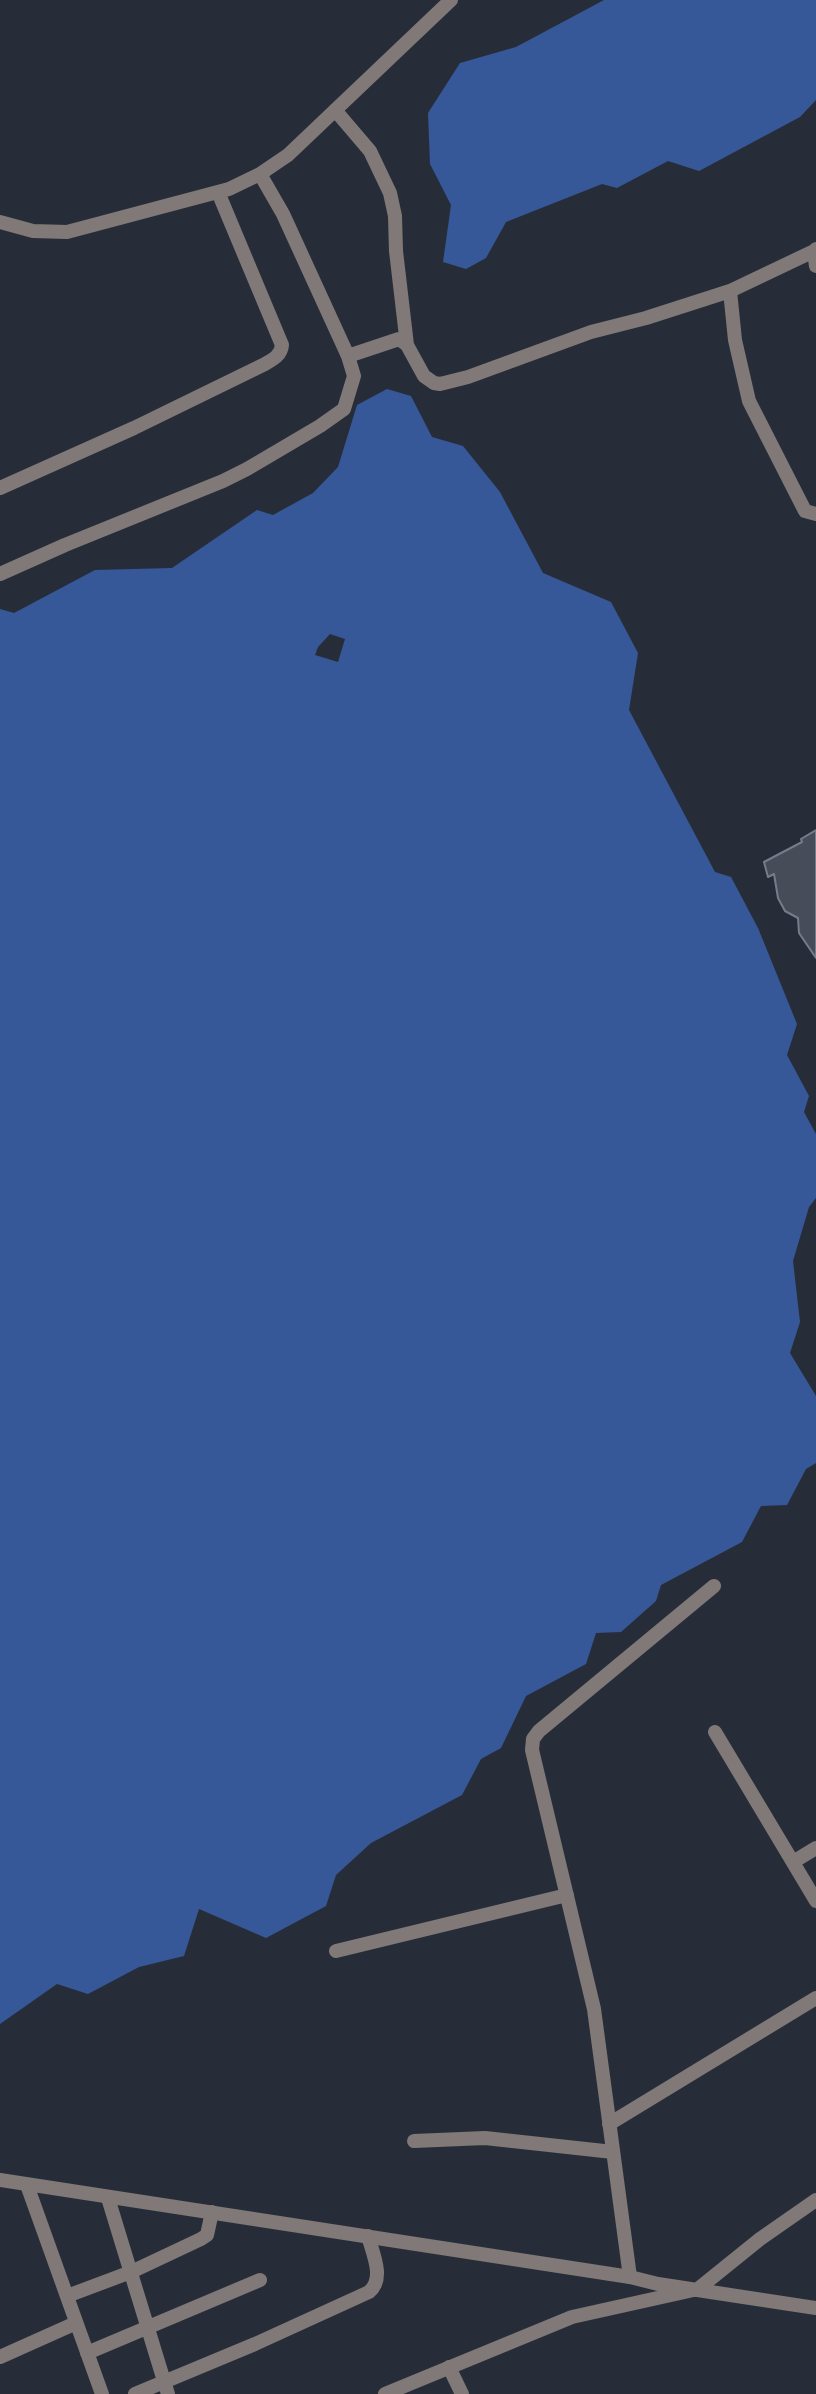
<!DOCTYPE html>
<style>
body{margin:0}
canvas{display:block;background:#272d38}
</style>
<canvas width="816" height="2394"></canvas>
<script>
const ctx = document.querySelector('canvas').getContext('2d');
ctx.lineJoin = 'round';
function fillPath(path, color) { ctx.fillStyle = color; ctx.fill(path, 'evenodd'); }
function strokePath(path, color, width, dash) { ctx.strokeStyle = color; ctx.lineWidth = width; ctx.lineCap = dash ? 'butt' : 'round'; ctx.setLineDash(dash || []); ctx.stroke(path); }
const water = new Path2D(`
 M604,0H816V100L800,117L699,171L668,161L617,188L602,184L506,222L486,258L466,269L443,262L451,205L430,164L428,113L460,63L516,47Z
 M387,389L411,396L432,437L463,446L500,492L543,573L611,602L638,653L629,710L715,872L731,877L758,928L797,1024L787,1055L809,1096L804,1112L816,1134V1198L809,1207L793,1261L800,1322L790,1353L816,1396V1463L806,1469L787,1505L761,1506L742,1542L661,1585L656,1601L621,1632L596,1633L586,1664L526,1696L501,1748L481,1759L462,1795L371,1843L336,1875L326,1906L266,1938L199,1909L184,1956L139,1967L88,1994L57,1984L0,2024V609L14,613L95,570L172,568L257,510L273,515L313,493L338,467L357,405ZM330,634L345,639L338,662L315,655L318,647Z`);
const building = new Path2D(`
 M816,830V958L799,933L798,918L785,911L778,898L774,874L768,877L764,862L802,842L801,839Z`);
const minor = new Path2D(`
 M335,110L370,151L390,193L395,216L396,251L407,345
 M0,222L33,231L67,232L229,189L260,174L288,155L451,0
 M816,249L814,252L816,266
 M730,291L735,340L749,401L805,511L816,514
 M348,356L399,339L407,345L424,376L434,383L440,384L468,377L591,332L646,318L730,291L814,251
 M0,488L134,428L263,365C272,360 281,356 282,345L218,192
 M0,574L65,545L223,481L247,469L320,426L344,409L354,376L348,356L283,214L260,174
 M715,1732L816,1901
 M793,1862L816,1848
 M336,1951L567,1895
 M609,2124L816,1998
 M414,2141L485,2138L613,2152
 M27,2185L102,2394
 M108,2198L168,2394
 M630,2277L594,2009L532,1750L533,1739L539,1731L714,1586
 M67,2296L131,2272L201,2239L207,2235L212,2212
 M87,2353L260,2280
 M0,2357L76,2323
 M449,2367L462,2394
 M135,2394L255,2344L369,2292C385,2279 373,2254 368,2236`);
const tertiary = new Path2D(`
 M0,2180L630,2277L658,2284L816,2308
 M385,2394L572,2317L698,2289L760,2239L816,2200`);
fillPath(water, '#365798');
fillPath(building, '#464c58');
strokePath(building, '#767d8a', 2);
strokePath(minor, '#807977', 14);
strokePath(tertiary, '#807977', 14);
</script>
